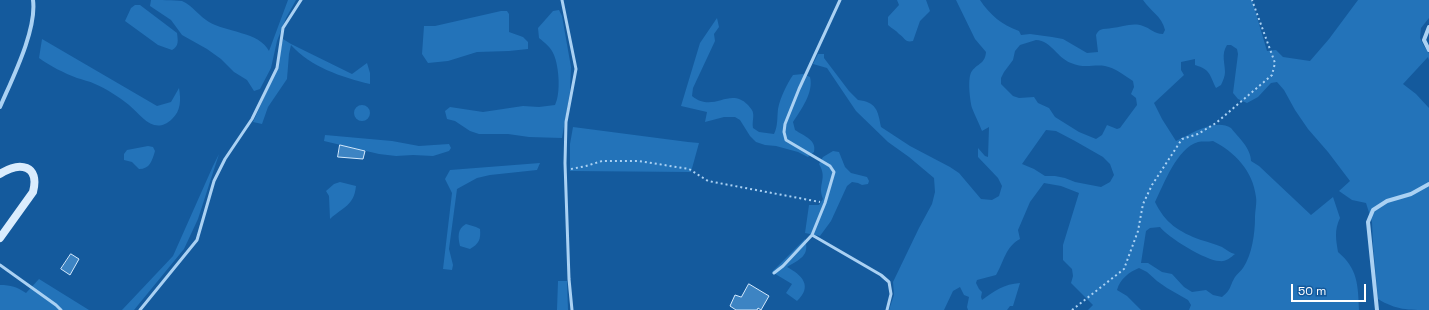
<!DOCTYPE html>
<style>
body{margin:0}
#map{position:relative;width:1429px;height:310px;overflow:hidden;background:#145a9d;font-family:"Space Grotesk",sans-serif}
canvas{display:block}
.scale{position:absolute;left:1291px;top:284px;width:75px;height:18px;box-sizing:border-box;border:2px solid #fff;border-top:0;padding-left:5px;font-size:12px;line-height:14px;white-space:nowrap;color:#fff;-webkit-text-stroke:3px #145a9d;paint-order:stroke}
</style>
<div id="map">
<canvas width="1429" height="310"></canvas>
<div class="scale">50 m</div>
</div>
<script>
const ctx = document.querySelector('canvas').getContext('2d');
ctx.lineJoin = 'round';
function fillPath(path, color) { ctx.fillStyle = color; ctx.fill(path, 'evenodd'); }
function strokePath(path, color, width, dash) { ctx.strokeStyle = color; ctx.lineWidth = width; ctx.lineCap = dash ? 'butt' : 'round'; ctx.setLineDash(dash || []); ctx.stroke(path); }
const green = new Path2D(`
 M151,0C158,0 175,0 182,1C193,6 199,16 209,22C225,32 260,32 269,51L288,0H296L286,18L277,41L271,68L260,89L254,91L247,80L234,72L221,59L207,49L182,35L171,20L150,6Z
 M897,0H926L930,11L920,21L913,41C905,43 905,38 899,34C896,30 892,29 888,25V17L899,5Z
 M956,0H980C990,15 1002,25 1019,31L1021,35L1030,34L1052,37L1063,39L1087,53L1098,52L1096,35C1097,33 1098,31 1100,30C1104,28 1108,29 1112,28C1122,27 1133,22 1143,26C1150,28 1154,34 1163,34L1165,30C1162,16 1150,11 1143,0H1252L1267,51L1276,50L1283,57L1310,61L1329,39L1358,0H1429V18L1421,28L1420,38L1424,46L1429,53V60L1428,57L1403,84L1416,94L1429,108V310C1408,310 1396,310 1378,299L1373,245L1372,222L1366,203L1352,200L1339,191L1350,181L1328,152L1308,129L1295,110L1284,90L1277,82L1271,83L1258,97L1247,103L1238,99L1233,93L1238,54L1237,49L1231,45H1227C1221,54 1225,63 1225,72C1225,76 1223,81 1221,85L1216,88C1209,74 1211,70 1195,65V59L1181,62V70L1184,75L1154,103L1162,119L1176,141C1191,134 1215,118 1231,128C1238,137 1251,148 1251,161L1259,166L1311,215L1333,197L1340,218C1334,230 1336,240 1338,252C1358,269 1358,285 1359,310H1189L1191,305L1188,300L1167,288L1157,281L1147,272L1139,268C1129,272 1120,279 1117,290L1127,296L1141,310H1088L1093,305L1071,283L1073,276L1072,269L1063,260V245L1079,193L1061,186L1044,183L1030,202L1018,230L1020,239C1005,247 1004,262 996,275L977,280L976,283L979,289L982,292L981,297L982,300C994,291 1004,284 1020,283L1013,306H1010L1007,310H968L967,307L969,297L964,295L960,287L953,291L944,310H889L894,295L893,282L919,228L932,204L935,192L934,178L909,157L888,142L856,111L827,68L813,64L818,54H824V58L849,91L858,100C876,102 878,110 881,127L910,146L950,167L959,173L981,199L992,200L999,196L1002,186L998,178L978,157V148L985,156L988,157L989,127L982,131C979,123 975,116 972,108C970,101 967,77 972,71C978,63 985,64 986,52L975,39ZM1036,40C1052,41 1057,58 1071,63C1085,69 1093,64 1105,66C1115,68 1124,75 1133,81L1134,87L1131,94L1136,98L1137,105L1120,128L1117,129L1107,125L1102,135L1096,139L1079,132L1055,117L1049,108L1038,103L1034,97L1019,98L1013,96L1001,84V78L1004,72L1013,60L1015,51L1020,45ZM1046,130L1056,131L1075,141L1103,157L1110,164L1114,175L1110,182L1101,187L1075,182L1065,178L1055,176H1045L1034,169L1022,164ZM1213,141C1235,152 1253,171 1256,197C1257,203 1255,211 1255,218C1255,233 1252,255 1243,268C1241,271 1237,274 1235,277C1229,287 1232,289 1222,297L1213,295L1206,290L1192,292L1184,287L1172,274L1162,272L1148,263H1141L1146,231L1150,228L1160,227C1167,237 1207,261 1219,261C1226,262 1230,258 1235,254C1230,253 1227,250 1222,247C1215,244 1208,242 1201,240C1179,232 1165,223 1155,202C1164,184 1177,148 1198,142C1202,141 1208,142 1213,141Z
 M135,5H140L177,33C178,41 179,46 172,50L158,45L125,21L131,8Z
 M559,10L562,16L571,67L570,92L562,138L529,137L508,134H479L470,131L455,121L447,119L445,111L450,107L483,112L523,106L539,107L555,105C561,93 559,67 554,55C551,47 545,43 539,38L538,28L553,11Z
 M501,11H507L509,14V32L523,37L528,42V49L509,51L477,52L448,61L428,63L422,54L424,26H435Z
 M717,18L719,27L714,34L715,41L693,88L692,96C714,114 729,86 748,105C750,108 753,110 753,113C754,117 752,122 753,128L759,132L774,134C778,126 777,118 778,109C780,98 787,84 793,75L803,74L810,77C814,92 801,110 793,122L795,130C804,136 817,140 814,152L808,157L798,152L776,146L765,145L756,142L750,136L740,120L735,117H724L705,122L707,112L681,106L700,43Z
 M42,39L157,106L171,102L179,88C181,100 181,111 172,119C154,136 142,116 129,105C119,97 107,89 95,84C89,81 83,80 77,78C64,73 50,66 39,58Z
 M283,39L291,44L352,74L367,63L370,73V84C341,77 311,67 291,45L289,54L287,79L268,107L262,124L253,122L277,69Z
 M354 113a8 8 0 1 1 16 0a8 8 0 1 1-16 0Z
 M573,127L688,142L699,143L691,172L570,171V144Z
 M325,135L392,141L419,146L449,144L451,148L449,151L433,156L413,155L396,156L379,154L324,141Z
 M148,146L153,147L155,151C152,161 150,169 139,169L132,162L124,160V154L127,150Z
 M833,151L839,152L845,167L851,173L867,177L869,181L868,184L862,185L858,183L852,182L847,186L831,221L820,236L805,233L809,205H819L823,199C817,184 828,179 819,164L823,157Z
 M219,154L198,219L184,249L134,310H122L173,256L213,166Z
 M540,163L537,170L490,175L477,178L457,189L449,249L453,265L452,270L443,269L452,193L445,179L450,170Z
 M340,182L356,186C354,206 343,207 330,219L329,196L326,191L334,184Z
 M466,224L476,227L480,229C481,239 479,244 470,249L460,246C458,237 457,229 466,224Z
 M805,239C810,256 800,259 787,267C802,275 813,286 797,301L786,293L792,284L772,272Z
 M39,279L89,310H0V285C11,285 17,287 26,293Z
 M558,281H567L568,310H557Z`);
const building = new Path2D(`
 M340,145L365,151L363,159L338,157Z
 M71,254L79,259L70,275L61,269Z
 M749,284L769,296L761,310L758,308L757,310H736L730,306L735,295L741,297Z`);
const path = new Path2D(`
 M571,169L586,166L602,161H639L689,169L708,181L820,202
 M1072,310L1124,269L1138,231L1143,204L1152,185L1182,139L1198,134L1216,123L1272,75L1275,63L1252,0`);
const service = new Path2D(`
 M562,0L576,69L566,122L565,163L569,279L572,310
 M812,235L881,275L889,282L891,294L887,310
 M0,265L56,305L61,310
 M774,273L783,266L812,235L825,203L834,172L830,166L786,140L784,132L785,124L799,89L840,0
 M140,310L197,240L214,181L225,159L252,119L277,68L283,28L301,0`);
const minor = new Path2D(`
 M1429,27L1424,40L1429,50
 M0,107C12,79 37,30 33,0
 M1377,310L1368,222L1373,210L1387,201L1411,194L1429,184`);
const secondary = new Path2D(`
 M0,174C20,161 40,165 33,192L0,238`);
fillPath(green, '#2373b9');
fillPath(building, '#3d84c3');
strokePath(building, '#d3e9fd', 1);
strokePath(path, '#aad1f3', 2, [2, 3]);
strokePath(service, '#aad1f3', 3);
strokePath(minor, '#aad1f3', 4);
strokePath(secondary, '#daecfd', 8);
</script>
